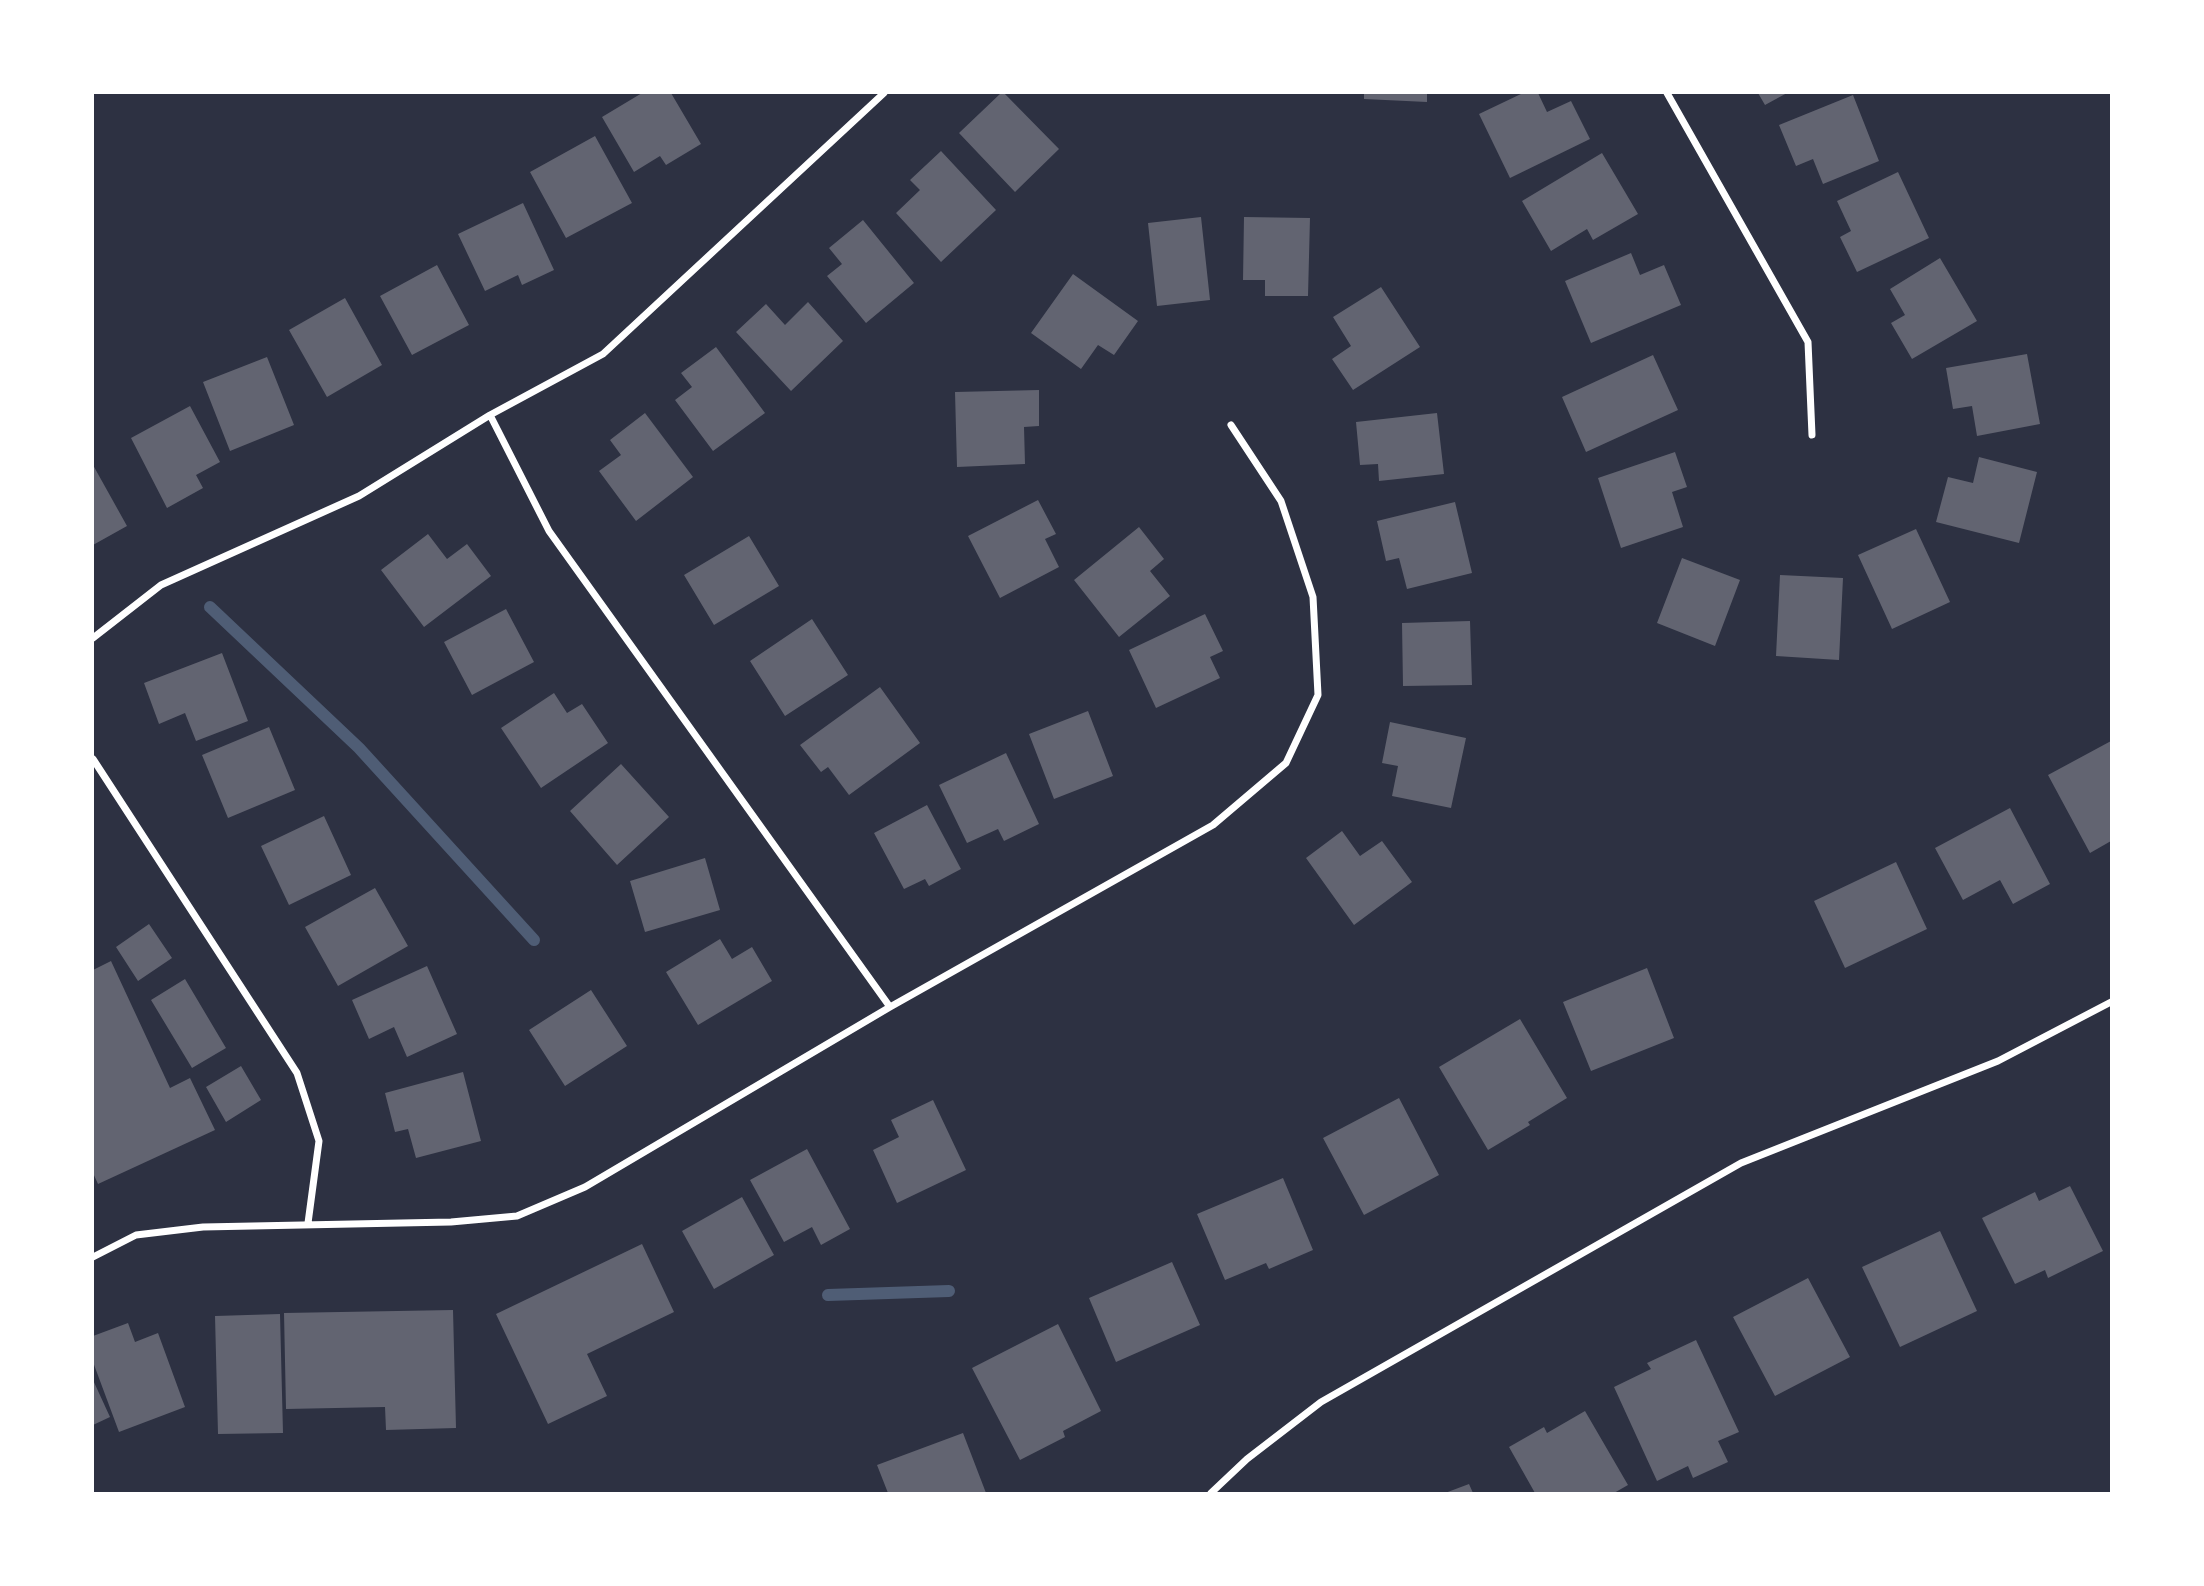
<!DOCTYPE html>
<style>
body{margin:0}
#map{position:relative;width:2204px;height:1586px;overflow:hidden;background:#2d3142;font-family:"Noto Sans",sans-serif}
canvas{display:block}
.frame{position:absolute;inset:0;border:94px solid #fff;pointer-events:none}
</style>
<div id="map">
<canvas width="2204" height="1586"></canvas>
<div class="frame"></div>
</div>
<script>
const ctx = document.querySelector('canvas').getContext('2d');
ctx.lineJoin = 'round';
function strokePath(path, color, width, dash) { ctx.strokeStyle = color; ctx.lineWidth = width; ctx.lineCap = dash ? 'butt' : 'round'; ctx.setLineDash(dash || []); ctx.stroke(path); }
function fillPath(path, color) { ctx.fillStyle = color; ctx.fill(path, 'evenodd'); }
const stream = new Path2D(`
 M210,607L359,748L534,940
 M828,1295L949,1291`);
const building = new Path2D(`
 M642,93H671L701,144L666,165L660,156L634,172L602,117Z
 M1001,93H1004L1059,149L1015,192L959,133Z
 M1364,93H1427V102L1364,99Z
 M1523,93H1538L1547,112L1571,101L1590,139L1510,178L1479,114Z
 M1758,93H1787L1765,105Z
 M1853,95L1879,161L1823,184L1813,159L1796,166L1779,125Z
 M595,136L632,203L566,238L530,172Z
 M941,151L996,210L941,262L896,213L920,190L910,180Z
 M1602,153L1638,214L1593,240L1587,229L1551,251L1522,201Z
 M1898,172L1929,238L1857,272L1840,237L1851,231L1837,201Z
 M523,203L554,270L522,285L518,275L485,291L458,234Z
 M1201,217L1210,300L1157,306L1148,223Z
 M1244,217L1310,218L1308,296H1265V280H1243Z
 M863,220L914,283L866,323L827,276L842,264L829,248Z
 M1631,253L1640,275L1664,265L1681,305L1591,343L1565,281Z
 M1940,258L1977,321L1912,359L1891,323L1905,315L1890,289Z
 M437,265L469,325L412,355L380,296Z
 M1073,274L1138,321L1114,355L1098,345L1081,369L1031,333Z
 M1381,287L1420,347L1353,390L1332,359L1351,346L1333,317Z
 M345,298L382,365L327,397L289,330Z
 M808,302L843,341L791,391L736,332L766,304L785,325Z
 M716,347L765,413L713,451L675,400L692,387L681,373Z
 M2027,354L2040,424L1977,436L1972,406L1953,409L1946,368Z
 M1653,355L1678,410L1586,452L1562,397Z
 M267,357L294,425L230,451L203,382Z
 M1039,390V426L1024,427L1025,464L957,467L955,392Z
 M190,406L220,462L196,475L203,488L167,508L131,438Z
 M645,413L693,477L636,521L599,471L621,455L610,440Z
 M1437,413L1444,474L1379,481L1378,464L1360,465L1356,422Z
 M1675,452L1687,487L1672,492L1683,527L1621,548L1598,478Z
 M1979,457L2037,472L2019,543L1936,522L1948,477L1973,483Z
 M93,465L127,526L93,545Z
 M1038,500L1056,534L1045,539L1059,567L1000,598L968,536Z
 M1455,502L1472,573L1407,589L1399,558L1386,561L1377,521Z
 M1139,527L1164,559L1150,571L1170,596L1119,637L1074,580Z
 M1916,529L1950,602L1892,629L1858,555Z
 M428,534L447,559L467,544L491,576L424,627L381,570Z
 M749,536L779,586L714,625L684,575Z
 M1682,558L1740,580L1715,646L1657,623Z
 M1780,575L1843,578L1839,660L1776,656Z
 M506,609L534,662L472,695L444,642Z
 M1205,614L1223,651L1210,657L1220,678L1156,708L1129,650Z
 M812,619L848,675L785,716L750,661Z
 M1470,621L1472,685L1403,686L1402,623Z
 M222,653L248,721L196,741L185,713L159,724L144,683Z
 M880,687L920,743L849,795L828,767L821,772L800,745Z
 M554,693L567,713L582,704L608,743L541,788L501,728Z
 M1088,711L1113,776L1054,799L1029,734Z
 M1390,722L1466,738L1451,808L1392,796L1398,766L1382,763Z
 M269,727L295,790L228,818L202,755Z
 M2111,741V841L2090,853L2048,775Z
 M1006,753L1039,824L1004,841L998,829L967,843L939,785Z
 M621,764L669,817L617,865L570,811Z
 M927,805L961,869L929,886L925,879L904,889L874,833Z
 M2010,808L2050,884L2013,904L2000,880L1963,900L1935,848Z
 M324,816L351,875L289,905L261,846Z
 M1342,831L1360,856L1382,841L1412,882L1354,925L1306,858Z
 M705,858L720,910L645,932L630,881Z
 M1896,862L1927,929L1845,968L1814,901Z
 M375,888L408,946L338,986L305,927Z
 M149,924L172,958L138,981L116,947Z
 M720,939L732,959L752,947L772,981L698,1025L666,972Z
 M111,961L170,1088L190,1078L215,1130L98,1184L93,1173V970Z
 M427,966L457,1034L407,1057L394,1027L369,1039L352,1000Z
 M1647,968L1674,1038L1591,1071L1563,1002Z
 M185,979L226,1048L192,1068L151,1000Z
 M591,990L627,1046L565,1086L529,1030Z
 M1520,1019L1567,1098L1528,1122L1530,1125L1488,1150L1439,1067Z
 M241,1066L261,1100L226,1122L206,1087Z
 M463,1072L481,1141L416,1158L408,1129L395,1132L385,1093Z
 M1399,1098L1439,1175L1364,1215L1323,1138Z
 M933,1100L966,1170L897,1203L873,1150L899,1137L891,1120Z
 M807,1149L850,1229L821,1245L812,1227L784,1242L750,1180Z
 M1283,1178L1313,1250L1269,1269L1266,1263L1225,1280L1197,1214Z
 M2070,1186L2103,1251L2048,1278L2045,1270L2015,1284L1982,1218L2035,1192L2039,1201Z
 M742,1197L774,1255L714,1289L682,1231Z
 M1940,1231L1977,1311L1900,1347L1862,1267Z
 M642,1244L674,1312L587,1354L607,1396L548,1424L496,1314Z
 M1172,1262L1200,1325L1116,1362L1089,1298Z
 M1808,1278L1850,1357L1775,1396L1733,1317Z
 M453,1310L456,1428L386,1430L385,1407L286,1409L284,1313Z
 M280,1314L283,1433L218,1434L215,1316Z
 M128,1323L135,1342L158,1333L185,1407L119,1432L93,1362V1336Z
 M1058,1324L1101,1411L1063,1431L1065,1437L1020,1460L972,1368Z
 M1696,1340L1739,1432L1718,1441L1728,1462L1693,1478L1688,1466L1657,1481L1614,1387L1651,1369L1647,1363Z
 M93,1380L110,1417L93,1425Z
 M1585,1411L1628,1485L1614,1493H1535L1509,1447L1544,1427L1547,1433Z
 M963,1433L986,1493H888L877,1465Z
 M1469,1484L1473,1493H1445Z`);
const minor = new Path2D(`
 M1667,93L1808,342L1812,435
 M490,415L549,531L890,1007
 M93,638L161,585L359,496L490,415L603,354L884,93
 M93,759L297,1073L319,1141L308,1223
 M93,1257L136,1235L203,1227L451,1222L517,1216L585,1187L890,1007L1213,825L1286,763L1318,695L1313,597L1281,501L1231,425
 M1211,1493L1247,1459L1321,1402L1741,1163L1998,1061L2111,1002`);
strokePath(stream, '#4f5d75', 12);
fillPath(building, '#626471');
strokePath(minor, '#fff', 7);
</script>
